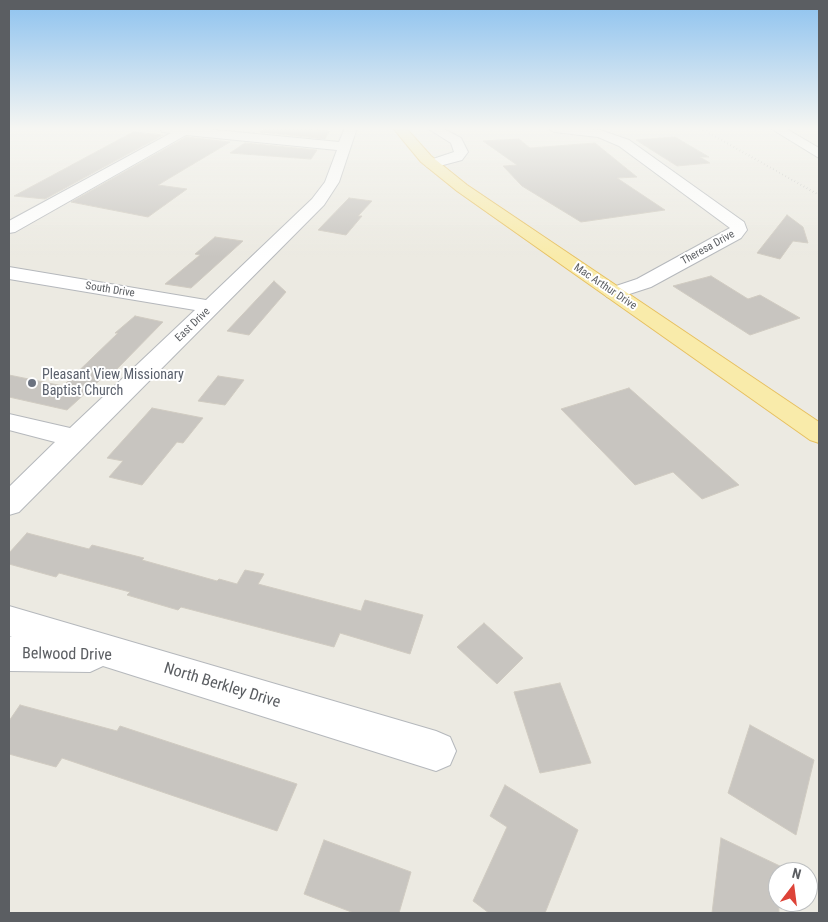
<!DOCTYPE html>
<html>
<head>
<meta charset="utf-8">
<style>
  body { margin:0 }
  #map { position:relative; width:828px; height:922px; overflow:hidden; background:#eceae2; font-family:"Roboto Condensed",sans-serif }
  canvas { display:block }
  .frame { position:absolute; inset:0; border:10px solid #5b5e62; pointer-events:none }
  .north { position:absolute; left:768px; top:862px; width:50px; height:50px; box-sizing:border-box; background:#fff; border:1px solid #bdbfc0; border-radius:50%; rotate:15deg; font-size:14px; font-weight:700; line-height:20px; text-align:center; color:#5b5e62 }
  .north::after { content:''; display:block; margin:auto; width:18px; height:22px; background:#dd4338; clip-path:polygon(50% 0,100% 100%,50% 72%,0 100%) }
</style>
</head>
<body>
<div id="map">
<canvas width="828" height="922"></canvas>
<div class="frame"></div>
<div class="north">N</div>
</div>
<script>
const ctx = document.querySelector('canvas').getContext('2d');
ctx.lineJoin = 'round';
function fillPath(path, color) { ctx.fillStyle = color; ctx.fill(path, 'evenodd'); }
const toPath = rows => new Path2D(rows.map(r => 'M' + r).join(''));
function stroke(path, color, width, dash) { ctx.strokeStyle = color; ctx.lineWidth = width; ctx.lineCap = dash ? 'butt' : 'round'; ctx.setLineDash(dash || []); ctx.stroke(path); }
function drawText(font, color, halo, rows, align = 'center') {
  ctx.font = font + ' "Roboto Condensed",sans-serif'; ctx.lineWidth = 4; ctx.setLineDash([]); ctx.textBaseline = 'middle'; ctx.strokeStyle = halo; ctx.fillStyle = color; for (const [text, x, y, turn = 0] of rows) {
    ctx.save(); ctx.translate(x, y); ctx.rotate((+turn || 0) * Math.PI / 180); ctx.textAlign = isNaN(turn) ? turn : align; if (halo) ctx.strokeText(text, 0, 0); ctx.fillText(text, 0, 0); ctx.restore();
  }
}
const building = toPath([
  [266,128,287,128,329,131,325,139,260,132,266,128],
  [133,132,163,135,45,199,14,196,133,132],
  [186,137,230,142,158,185,187,189,148,217,71,202,186,137],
  [675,137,709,157,700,157,710,163,677,166,636,140,675,137],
  [519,139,530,148,595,143,637,177,617,178,665,210,581,222,522,186,503,166,517,165,483,141,519,139],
  [245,143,317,150,311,159,230,153,245,143],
  [349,198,372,201,358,216,362,216,346,235,318,230,349,198],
  [787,215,803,227,808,243,793,241,780,259,757,253,787,215],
  [215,237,243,241,191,288,165,284,200,255,195,254,215,237],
  [711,276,748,299,760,295,800,318,750,335,673,286,711,276],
  [274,281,286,292,249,335,227,331,274,281],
  [135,316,163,322,116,370,112,369,67,410,9,397,9,375,63,386,118,333,115,333,135,316],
  [218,376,244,380,225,405,198,401,218,376],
  [629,388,739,485,702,499,673,472,635,485,561,409,629,388],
  [152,408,203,418,183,443,177,442,142,485,109,477,123,461,107,458,152,408],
  [27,533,89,549,92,545,144,558,142,560,217,581,219,579,237,584,245,570,264,574,258,584,361,611,365,600,423,615,410,654,340,633,334,647,181,607,178,610,127,595,130,592,59,573,56,577,9,564,9,553,27,533],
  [484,623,523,658,497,684,457,647,484,623],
  [560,683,591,763,540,773,514,692,560,683],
  [20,705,117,731,120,726,297,784,277,831,62,758,56,767,9,754,9,721,20,705],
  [750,725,814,760,796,835,728,793,750,725],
  [505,785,578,830,545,913,489,913,473,901,507,827,490,816,505,785],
  [721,838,782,867,782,872,778,872,779,913,712,913,721,838],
  [324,840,411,872,399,913,354,913,304,894,324,840]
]);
const minor = toPath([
  [160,128,195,128,339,142,345,128,357,128,339,182,324,205,19,512,9,515,9,487,55,442,9,430,9,414,70,428,195,310,9,279,9,267,206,300,312,199,325,182,337,150,186,135,15,232,9,233,9,221,171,133,162,132,160,128],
  [427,128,442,128,461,138,468,152,462,160,432,168,427,167,425,164,427,161,454,152,451,143,427,128],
  [548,128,600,130,629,140,744,222,747,230,741,238,651,287,614,299,607,297,604,293,607,289,637,279,730,228,619,146,598,137,554,132,548,128],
  [770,128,785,128,819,148,819,158,770,128],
  [9,606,436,731,450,737,456,751,450,765,436,771,103,666,90,672,9,671,9,637,12,637,9,636,9,606]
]);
const major = toPath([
  [393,128,406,128,431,156,467,185,819,422,819,443,810,440,457,191,421,162,393,128]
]);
const rail = toPath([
  [700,128,819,195]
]);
const markers = [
  [32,383,5,"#6b7280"]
];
const farStreetnames = [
  ["Theresa Drive",708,248,-29],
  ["Mac Arthur Drive",605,287,34],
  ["South Drive",110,290,9],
  ["East Drive",193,325,-44]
];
const worshipNames = [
  ["Pleasant View Missionary",42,375],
  ["Baptist Church",42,391]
];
const nearStreetnames = [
  ["Belwood Drive",67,655,1],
  ["North Berkley Drive",222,686,17]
];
fillPath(building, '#c8c5c0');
stroke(building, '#d0cbc1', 1);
stroke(minor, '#b5b8bc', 2);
stroke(major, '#e7c060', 2);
fillPath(minor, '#fff');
fillPath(major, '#f9ebaa');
stroke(rail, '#b1b2b2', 2, [0.5, 3]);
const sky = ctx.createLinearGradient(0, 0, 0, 257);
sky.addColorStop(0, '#8dc2ef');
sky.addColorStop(0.5, '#f6f6f2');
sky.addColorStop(1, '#f6f6f200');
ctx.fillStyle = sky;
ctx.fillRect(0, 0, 828, 257);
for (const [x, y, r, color] of markers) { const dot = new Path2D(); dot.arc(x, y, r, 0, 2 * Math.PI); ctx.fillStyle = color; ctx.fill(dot); stroke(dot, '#fff', 2); }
drawText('11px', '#5b5e62', '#fff', farStreetnames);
drawText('14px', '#5b616d', '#fff', worshipNames, 'left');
drawText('16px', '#5b5e62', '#fff', nearStreetnames);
</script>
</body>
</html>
